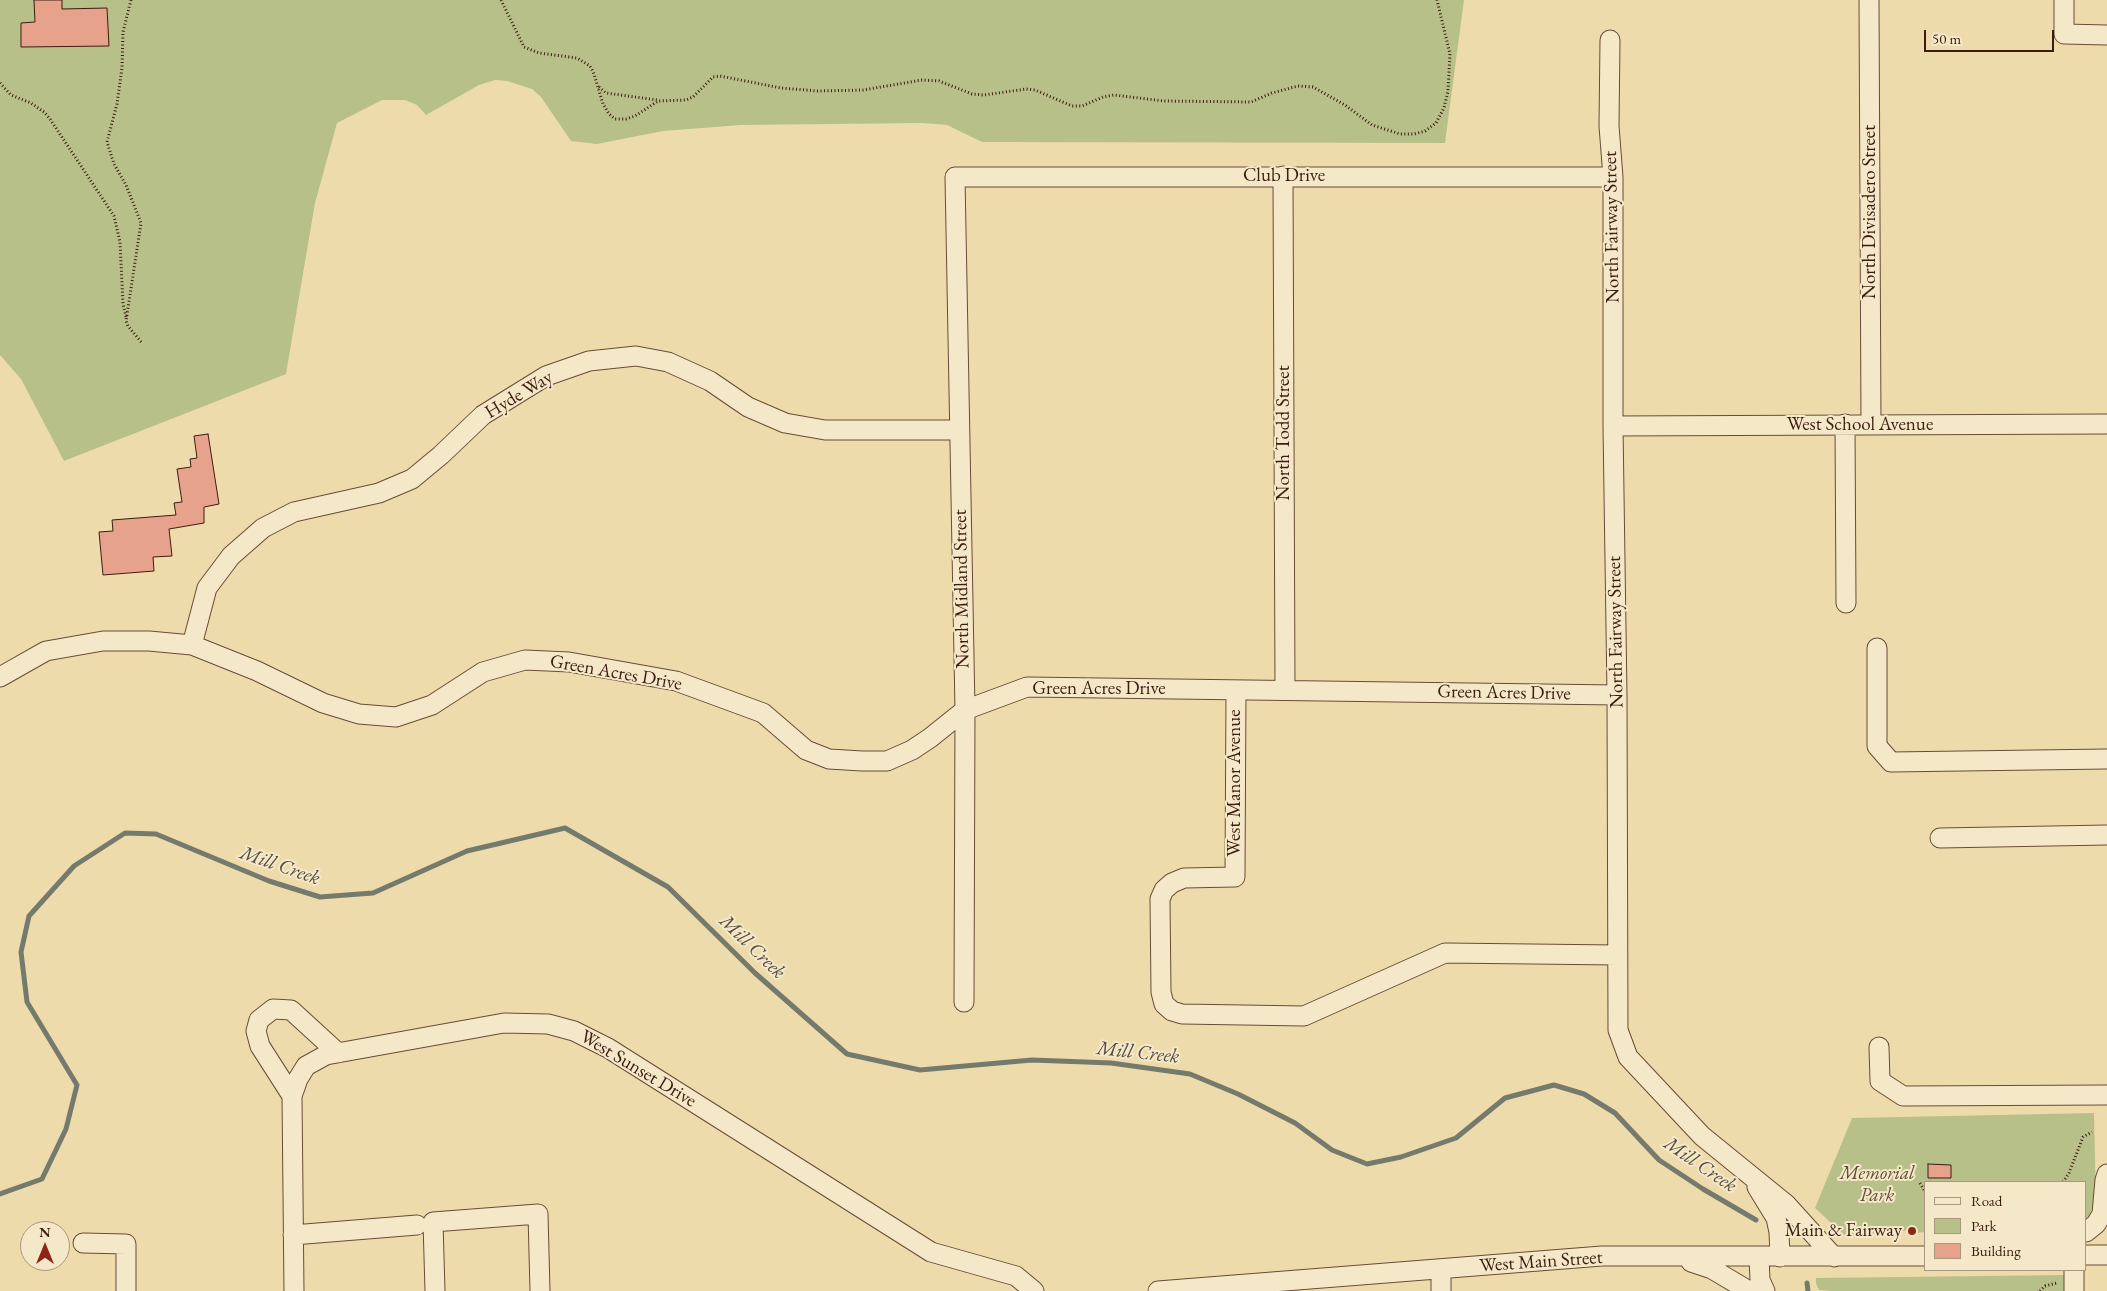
<!DOCTYPE html>
<html>
<head>
<meta charset="utf-8">
<style>
  body { margin:0 }
  #map { position:relative; width:2107px; height:1291px; overflow:hidden; background:#eedbac; font-family:"EB Garamond",serif }
  canvas { display:block }
  .legend { position:absolute; left:1924px; top:1181px; width:162px; height:90px; box-sizing:border-box; background:#f4e8c9; border:1px solid #aa967f; margin:0; padding:6px 9px; list-style:none; font-size:15px; color:#3c1c10 }
  .legend li { display:flex; align-items:center; gap:10px; height:25px }
  .legend b { width:25px; border:1px solid #aa967f }
  .north { position:absolute; left:20px; top:1221px; width:50px; height:50px; box-sizing:border-box; background:#f4e8c9; border:1px solid #aa967f; border-radius:50%; rotate:0deg; font-size:14px; font-weight:700; line-height:20px; text-align:center; color:#3c1c10 }
  .north::after { content:''; display:block; margin:auto; width:18px; height:22px; background:#8f2418; clip-path:polygon(50% 0,100% 100%,50% 72%,0 100%) }
  .scale { position:absolute; left:1924px; top:30px; width:130px; height:22px; box-sizing:border-box; border:2px solid #3c1c10; border-top:0; padding-left:6px; font-size:15px; line-height:18px; white-space:nowrap; color:#3c1c10; -webkit-text-stroke:4px #f4e8c9; paint-order:stroke }
</style>
</head>
<body>
<div id="map">
<canvas width="2107" height="1291"></canvas>
<ul class="legend">
<li><b style="height:6px;background:#f4e8c9"></b>Road</li>
<li><b style="height:14px;background:#b8c08a"></b>Park</li>
<li><b style="height:14px;background:#e7a28c"></b>Building</li>
</ul>
<div class="north">N</div>
<div class="scale">50 m</div>
</div>
<script>
const ctx = document.querySelector('canvas').getContext('2d');
ctx.lineJoin = 'round';
function fillPath(path, color) { ctx.fillStyle = color; ctx.fill(path, 'evenodd'); }
const toPath = rows => new Path2D(rows.map(r => 'M' + r).join(''));
function stroke(path, color, width, dash) { ctx.strokeStyle = color; ctx.lineWidth = width; ctx.lineCap = dash ? 'butt' : 'round'; ctx.setLineDash(dash || []); ctx.stroke(path); }
function drawText(font, color, halo, rows, align = 'center') {
  ctx.font = font + ' "EB Garamond",serif'; ctx.lineWidth = 4; ctx.setLineDash([]); ctx.textBaseline = 'middle'; ctx.strokeStyle = halo; ctx.fillStyle = color; for (const [text, x, y, turn = 0] of rows) {
    ctx.save(); ctx.translate(x, y); ctx.rotate((+turn || 0) * Math.PI / 180); ctx.textAlign = isNaN(turn) ? turn : align; if (halo) ctx.strokeText(text, 0, 0); ctx.fillText(text, 0, 0); ctx.restore();
  }
}
const green = toPath([
  [0,0,1464,0,1445,143,982,142,947,125,922,123,741,125,663,131,597,144,571,141,541,97,532,89,507,81,495,80,479,85,426,115,417,105,405,100,382,100,337,123,315,203,286,374,64,461,21,379,0,355],
  [2094,1113,2096,1200,2089,1216,2086,1218,2086,1182,1926,1182,1926,1232,1914,1233,1913,1230,1845,1236,1815,1208,1852,1118],
  [2065,1275,2069,1291,1832,1291,1819,1290,1816,1283,1816,1278]
]);
const stream = toPath([
  [0,1194,42,1179,66,1129,77,1085,27,1002,21,952,29,916,74,866,125,833,156,834,269,881,320,897,373,893,467,851,565,828,668,887,755,973,847,1054,920,1070,1032,1060,1111,1063,1190,1074,1238,1094,1295,1123,1332,1150,1367,1164,1401,1157,1456,1138,1505,1098,1554,1085,1584,1094,1615,1113,1659,1160,1703,1189,1756,1220],
  [1807,1283,1808,1291]
]);
const building = toPath([
  [34,0,62,0,62,9,107,8,109,46,21,47,21,23,35,22,34,0],
  [208,434,219,504,204,507,204,523,169,529,172,556,153,557,154,571,103,575,99,532,113,531,112,520,176,515,174,503,182,502,177,469,191,467,190,459,197,458,194,436,208,434],
  [1928,1164,1951,1165,1951,1178,1928,1178,1928,1164]
]);
const path = toPath([
  [131,0,123,32,122,68,117,104,107,142,114,164,126,185,141,223,126,321,128,326,142,343],
  [501,0,524,47,539,53,577,58,590,66,594,74,603,104,609,114,615,119,626,119,635,116,658,101,686,100,693,97,713,77,720,76,781,88,818,91,863,90,922,80,939,81,972,94,984,95,1026,89,1035,90,1072,106,1082,106,1103,97,1114,95,1164,101,1251,102,1272,93,1298,86,1313,87,1345,105,1372,125,1400,134,1414,134,1425,131,1436,123,1444,108,1448,91,1450,54,1437,0],
  [0,83,11,95,31,103,44,112,50,119,114,216,120,242,123,304,126,317],
  [599,87,606,93,657,100],
  [2063,1182,2069,1173,2083,1137,2092,1132],
  [1920,1183,1926,1193],
  [2040,1291,2045,1286,2057,1283]
]);
const minor = toPath([
  [1869,0,1871,424],
  [2064,0,2064,34,2107,35],
  [1610,40,1609,126,1613,177,1613,426,1617,695,1618,1030,1628,1057,1702,1136,1787,1205,1834,1257],
  [1283,176,1285,690],
  [1845,424,1846,603],
  [1613,426,2107,424],
  [192,645,207,588,231,556,263,528,294,512,379,493,412,479,441,455,483,415,546,376,589,361,636,356,668,362,710,381,748,407,785,423,825,430,958,430],
  [1877,648,1877,746,1891,762,2107,759],
  [0,677,46,651,103,641,149,641,192,645,257,671,323,703,359,714,396,717,432,705,483,672,525,660,569,662,676,681,763,713,806,750,829,759,862,761,887,761,912,750,930,738,965,710,1027,687,1617,695],
  [1236,690,1235,877,1184,878,1172,883,1164,890,1160,899,1161,992,1164,1004,1172,1011,1182,1014,1304,1016,1445,953,1617,955],
  [1940,838,2107,835],
  [964,1002,965,710,955,177,1613,177],
  [1879,1047,1880,1081,1903,1096,2107,1095],
  [292,1096,260,1046,256,1031,259,1020,273,1009,291,1010,338,1053],
  [1757,1187,1776,1218,1779,1232,1780,1257],
  [2086,1232,2096,1224,2102,1214,2105,1180,2107,1174],
  [293,1235,417,1225],
  [83,1243,126,1244,126,1291],
  [2086,1255,2107,1255],
  [1759,1257,1760,1280,1765,1291],
  [1691,1262,1712,1269,1749,1291],
  [1441,1269,1441,1291],
  [2074,1270,2074,1291],
  [294,1291,292,1096,298,1079,306,1066,326,1055,504,1023,548,1024,574,1031,608,1048,931,1252,1016,1276,1034,1291],
  [435,1291,433,1222,538,1214,540,1291],
  [1158,1291,1602,1256,1926,1256]
]);
const markers = [
  [1912,1231,5,"#8f2418"]
];
const streetNames = [
  ["Club Drive",1284,176],
  ["North Divisadero Street",1870,212,-90],
  ["North Fairway Street",1612,227,-91],
  ["Hyde Way",519,395,-31],
  ["West School Avenue",1860,425],
  ["North Todd Street",1284,433,-90],
  ["North Midland Street",962,589,-91],
  ["North Fairway Street",1616,632,-91],
  ["Green Acres Drive",616,673,10],
  ["Green Acres Drive",1099,689],
  ["Green Acres Drive",1504,693,1],
  ["West Manor Avenue",1235,783,-90],
  ["West Sunset Drive",638,1069,31],
  ["West Main Street",1541,1262,-4]
];
const parkNames = [
  ["Memorial",1877,1174],
  ["Park",1877,1196]
];
const poiNames = [
  ["Main & Fairway",1902,1231]
];
const waterNames = [
  ["Mill Creek",280,866,19],
  ["Mill Creek",752,947,44],
  ["Mill Creek",1138,1053,6],
  ["Mill Creek",1700,1165,34]
];
fillPath(green, '#b8c08a');
stroke(stream, '#747b6d', 5);
fillPath(building, '#e7a28c');
stroke(building, '#3c1c10', 1);
stroke(minor, '#684c37', 21);
stroke(path, '#3c1c10', 3, [1, 2.5]);
stroke(minor, '#f4e8c9', 19);
for (const [x, y, r, color] of markers) { const dot = new Path2D(); dot.arc(x, y, r, 0, 2 * Math.PI); ctx.fillStyle = color; ctx.fill(dot); stroke(dot, '#f4e8c9', 2); }
drawText('19px', '#3c1c10', '#f4e8c9', streetNames);
drawText('italic 19px', '#614d35', '#f4e8c9', parkNames);
drawText('19px', '#3c1c10', '#f4e8c9', poiNames, 'right');
drawText('italic 20px', '#584c3e', '#f4e8c9', waterNames);
</script>
</body>
</html>
